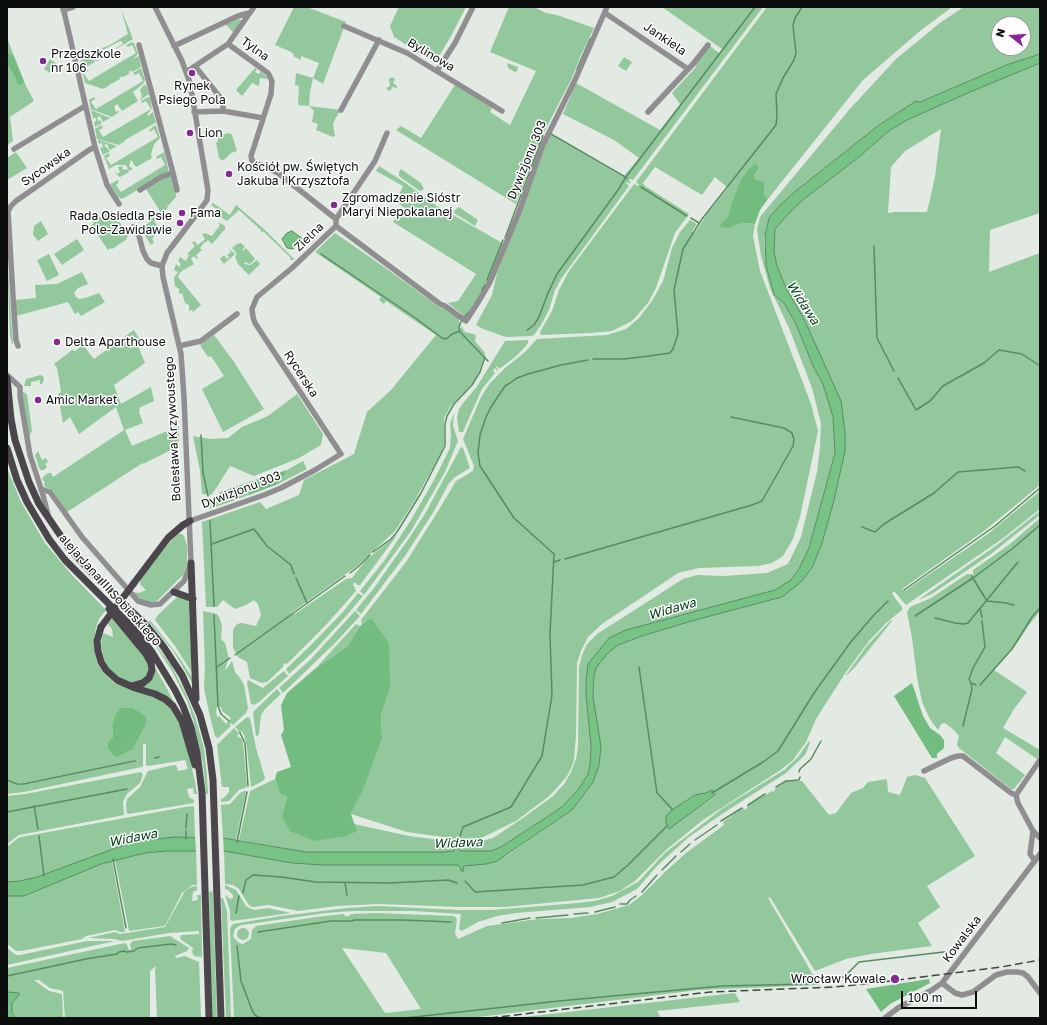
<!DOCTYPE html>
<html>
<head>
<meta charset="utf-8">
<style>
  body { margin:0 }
  #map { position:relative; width:1047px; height:1025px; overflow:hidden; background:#e2eae3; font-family:"Golos Text",sans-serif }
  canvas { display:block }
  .frame { position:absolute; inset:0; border:8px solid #0b0e0c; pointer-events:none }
  .north { position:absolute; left:991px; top:16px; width:40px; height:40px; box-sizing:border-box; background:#fff; border:1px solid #9d9f9e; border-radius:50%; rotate:287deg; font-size:11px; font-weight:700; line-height:16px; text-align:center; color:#0b0e0c }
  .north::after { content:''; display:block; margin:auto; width:14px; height:18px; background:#862994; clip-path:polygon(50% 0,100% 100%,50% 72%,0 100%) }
  .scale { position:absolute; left:901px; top:991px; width:76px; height:18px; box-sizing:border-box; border:2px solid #0b0e0c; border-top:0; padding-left:5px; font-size:12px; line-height:14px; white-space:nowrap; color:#0b0e0c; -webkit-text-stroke:3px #fff; paint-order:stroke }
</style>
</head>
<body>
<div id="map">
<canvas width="1047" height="1025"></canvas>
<div class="frame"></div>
<div class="north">N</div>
<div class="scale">100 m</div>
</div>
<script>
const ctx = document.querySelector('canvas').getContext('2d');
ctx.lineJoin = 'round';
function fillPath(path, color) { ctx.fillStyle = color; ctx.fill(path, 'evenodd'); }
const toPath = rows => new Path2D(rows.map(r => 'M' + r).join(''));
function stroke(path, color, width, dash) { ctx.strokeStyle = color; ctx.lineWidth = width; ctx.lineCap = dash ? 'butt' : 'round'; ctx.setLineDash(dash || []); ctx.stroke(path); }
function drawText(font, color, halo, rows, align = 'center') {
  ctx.font = font + ' "Golos Text",sans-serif'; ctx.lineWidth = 3; ctx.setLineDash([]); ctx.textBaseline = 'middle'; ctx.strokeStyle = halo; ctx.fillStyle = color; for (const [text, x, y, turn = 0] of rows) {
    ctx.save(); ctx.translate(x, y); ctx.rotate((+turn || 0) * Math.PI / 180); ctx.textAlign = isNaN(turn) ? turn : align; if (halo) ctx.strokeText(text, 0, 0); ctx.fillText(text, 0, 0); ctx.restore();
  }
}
const green = toPath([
  [294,7,307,7,346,22,323,84,313,78,310,92,309,106,341,110,335,119,333,124,335,136,333,137,316,130,318,124,312,122,314,111,309,106,298,105,299,86,295,85,296,73,313,78,319,63,301,56,301,60,293,56,294,54,289,51,275,45],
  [399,7,466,7,451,36,435,63,394,37,390,26],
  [509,7,534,7,546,13,557,15,594,28,581,55,572,78,545,130,516,204,396,130,401,126,421,138,455,85,492,108,490,112,510,125,536,71,490,52],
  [662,7,763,7,633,180,630,179,629,181,631,182,630,184,627,182,626,183,629,186,561,279,555,290,549,310,541,325,534,335,531,336,506,337,483,329,476,325,492,295,497,273,543,150,551,135,623,177,639,158,614,140,563,114,576,83,660,130,680,104,672,93,696,67,695,65,710,46,719,53,722,49],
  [767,7,952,7,920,31,863,80,768,199,764,195,754,175,759,168,758,164,748,169,740,181,730,207,728,216,722,222,729,228,739,224,748,223,755,224,753,236,760,271,811,404,818,431,800,517,793,539,783,556,772,563,758,566,699,568,678,573,602,624,588,637,581,651,577,663,576,735,574,760,572,766,567,776,555,790,548,797,516,821,475,841,464,840,407,832,351,814,364,788,382,739,381,715,390,689,371,618,362,625,361,620,406,562,440,508,456,481,473,471,474,466,463,439,481,397,490,383,505,368,525,352,537,339,607,335,626,329,639,318,652,301,663,281,672,248,680,232,690,220,697,224,692,231,695,233,707,214,728,188,715,177,702,195,655,167,643,183,645,186,689,214,675,233,656,288,648,303,632,321,612,331,590,333,541,335,540,332,552,311,559,290,569,271,634,184,638,186,639,185,636,182],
  [964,7,1040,7,1040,54,1009,64,919,102,916,101,879,125,792,194,780,205,769,219,767,224,764,239,766,265,774,295,784,303,796,324,814,368,823,384,833,417,834,433,835,453,809,548,799,569,791,580,775,590,626,630,609,638,592,659,586,681,587,709,591,746,590,765,588,774,578,790,562,807,501,847,491,851,473,852,460,851,455,844,454,851,443,852,306,852,239,840,250,791,275,779,280,794,287,797,282,816,356,831,354,824,409,836,471,844,493,838,523,818,553,796,565,783,571,772,576,759,578,747,579,667,582,655,587,644,597,634,683,579,697,575,723,576,767,573,788,564,801,537,817,472,820,448,821,423,812,388,789,328,770,288,761,256,757,229,760,217,849,110,896,59,941,22],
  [999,24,1023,24,1023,48,999,48],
  [121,9,133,39,116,49,116,48,123,44,122,42,120,41,103,50,102,48,108,46,128,34],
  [239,19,242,21,234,33,226,25,227,24],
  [7,38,26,86,34,101,10,117,13,141,7,145],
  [132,42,134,43,138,54,133,59,139,56,141,67,132,72,131,70,129,72,129,74,123,77,122,76,120,78,120,79,111,84,110,83,110,85,103,89,85,83,82,71,87,69,88,71,84,74,89,81,136,53,132,45,128,47,126,45],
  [97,49,99,53,96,55,97,57,101,56,102,58,97,61,79,55],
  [80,56,95,61,95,62,82,69],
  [624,57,632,62,626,71,618,66],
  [50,59,57,64,50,73,44,69],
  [507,63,518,67,517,71,515,72,508,68],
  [1040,63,1040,213,990,230,989,272,1040,253,1040,485,984,531,902,589,905,591,969,547,989,533,1040,491,1040,509,1002,539,906,605,894,591,892,594,902,607,902,610,887,622,869,641,846,672,816,719,806,742,793,760,782,769,703,820,666,850,635,881,620,891,599,898,504,907,460,907,379,904,337,906,298,911,269,905,252,907,248,904,239,889,233,885,225,884,224,851,292,863,323,865,458,865,460,867,461,871,464,866,506,856,572,810,593,782,599,765,601,747,593,697,594,675,596,668,607,654,618,645,642,636,695,620,776,599,801,582,813,566,822,543,845,451,819,355,804,319,787,290,777,266,774,252,775,229,790,212,804,199,859,157,890,130,909,119,970,92],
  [941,129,935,177,927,212,895,212,888,213,891,167,905,151],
  [712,790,715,796,668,829,666,816,672,810,695,795,706,793],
  [141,68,145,80,143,84,133,92,138,101,122,111,117,104,114,107,116,112,119,111,119,112,112,117,93,110,91,110,89,100,94,97,95,99,91,102,96,109,143,81,139,73,135,75,133,73],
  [255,68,257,69,255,72,258,74,260,73,260,71,266,76,268,79,260,78,259,86,252,83,242,96,236,90],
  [392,77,395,79,393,83,397,86,397,88,392,87,391,90,389,91,386,88,390,86,389,79],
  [144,85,146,85,149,94,140,100,140,99,142,97,140,89],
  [148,97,150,98,152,108,147,115,148,116,153,112,156,122,155,123,125,140,125,141,119,145,97,139,95,129,101,125,103,128,99,130,103,137,151,109,146,101,142,103,141,101],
  [91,111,93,111,110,118,103,122,100,116,97,118,98,121,100,120,102,123,95,127,94,122,96,121,96,118,93,118],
  [155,125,157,128,160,138,155,143,153,147,151,155,152,158,136,167,131,160,129,166,133,169,129,171,126,165,116,165,109,169,104,156,109,153,110,156,106,158,111,165,158,137,154,129,150,132,149,130],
  [229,133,232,135,237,151,231,153,224,160,221,160,219,158,216,143,218,141,218,139,215,137],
  [98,140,99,140,117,146,110,150,107,144,104,145,110,151,103,155,100,148,103,147,102,143,99,144],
  [16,152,27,168,7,180,7,158],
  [164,152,169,172,153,181,151,179,150,181,151,182,122,199,118,197,110,184,118,180,119,182,116,185,121,192,165,165,161,157,157,159,156,157],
  [124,166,122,167,123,170,127,169,129,172,120,177,116,174,114,170,117,174,120,172,118,167],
  [379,166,407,184,432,203,504,244,485,289,467,315,463,315,448,303,458,301,476,274,393,222,398,215,403,218,408,210,396,202,403,186,376,171],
  [401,169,421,183,424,189,420,191,417,189,399,176,399,172],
  [168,175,172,177,176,194,176,197,167,207,168,208,159,216,157,213,160,211,146,189],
  [213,203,230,215,236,205,265,230,294,259,293,260,290,260,291,258,263,231,261,233,261,230,239,210,227,221,219,216,221,212,211,205],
  [459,207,478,220,475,226,454,213,455,210],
  [108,211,109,213,112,211,129,236,126,238,127,239,112,249,111,248,108,250,91,225,94,223,93,222],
  [155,215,157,218,154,221,162,232,155,235,152,239,154,242,151,245,142,231,139,231,137,227,138,226,140,229,151,221,150,218],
  [41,221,48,234,38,241,33,235,34,226],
  [218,222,225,226,225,229,212,244,208,240,205,243,203,241,205,239,202,234,205,233,212,236,220,225],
  [335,233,387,269,439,307,448,310,459,319,459,329,462,327,465,332,476,335,475,341,485,353,484,358,479,372,472,384,450,407,444,418,444,445,439,457,415,500,395,531,357,566,291,613,295,614,346,579,352,578,367,559,398,534,360,585,357,585,355,582,353,584,356,591,325,626,287,664,284,663,283,667,267,682,262,683,250,678,247,662,238,657,233,648,233,630,237,624,242,623,256,626,261,615,258,604,254,600,246,605,235,609,223,600,217,607,206,607,202,522,260,502,266,509,299,495,304,480,354,454,367,412,391,390,436,335,386,301,384,304,379,300,381,297,315,252],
  [77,239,84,250,62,265,54,254],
  [194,241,198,245,203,241,204,243,200,248,202,250,196,255,198,258,197,259,194,256,191,259,194,264,184,270,180,268,180,263,178,261,180,257,186,261,189,255,187,254,195,246,192,243],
  [241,243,245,247,242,250,243,251,246,248,255,259,250,264,245,262,244,264,250,265,257,260,260,264,249,275,238,264,235,256,237,254,232,248,237,244],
  [228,248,235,254,224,264,220,259,224,255,227,259,229,257,227,255,231,252],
  [49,254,59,275,47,281,37,260],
  [7,257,13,344,12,344,10,335],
  [176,264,183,270,179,274,178,277,201,305,193,312,192,310,189,311,189,305,185,303,182,293,179,294,179,289,175,286,174,278,178,272,174,270],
  [82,272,88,284,78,288,74,293,76,297,79,299,85,298,99,293,105,302,81,316,78,312,75,314,68,302,16,316,15,300,36,298,35,285,57,284],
  [134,330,142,343,138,346,145,363,114,385,121,404,151,387,154,401,139,408,140,410,139,412,143,423,125,430,132,446,179,426,179,446,145,463,141,464,67,512,52,490,45,487,44,483,45,482,42,479,43,477,48,473,51,473,53,477,124,430,116,407,79,434,70,417,63,423,58,394,61,392,60,385,57,368,54,364,72,350,75,351,83,345,94,359],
  [214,335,234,362,264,409,223,432,202,389,224,376,211,356,208,357,200,345],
  [528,340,528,343,525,347,514,358,499,369,497,366,496,367,498,370,497,371,495,368,493,370,495,373,482,389,465,427,463,432,459,432,457,418,459,409,464,402,476,388,505,341],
  [40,375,43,376,44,379,42,384,40,384,40,380,31,382,31,386,24,386,26,379],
  [22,392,24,392,27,395,32,430,29,438],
  [297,394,323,434,321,445,299,458,254,476,230,466,217,487,211,495,202,494,200,471,193,436,211,439,228,438,242,427,268,416],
  [454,413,453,425,458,441,445,472,411,531,364,595,360,591,384,561,411,520,434,480,450,448,451,435,450,424],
  [461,447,463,448,470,468,455,477,449,483,434,511,405,556,361,614,356,610,374,588,410,537,426,512],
  [38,451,42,460,46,458,48,462,45,464,47,467,44,470,40,470,35,455],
  [303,461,307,469,278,484,286,473,287,470],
  [7,468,21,502,45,543,71,574,106,610,99,619,96,627,94,641,95,654,97,663,103,672,114,683,162,698,176,713,185,739,195,781,197,794,194,794,193,788,187,789,189,797,194,800,194,803,128,814,127,813,126,805,127,799,140,787,148,771,174,765,176,765,178,771,188,769,185,760,148,766,146,765,146,744,143,744,143,766,142,767,24,792,7,794,7,781,17,784,24,784,135,762,135,761,23,783,16,783,7,779],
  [114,718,146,725,133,749,108,742,113,737,112,725],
  [249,482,249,495,210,509,208,502,214,500,220,492],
  [1040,511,1040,515,991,554,932,594,918,600,997,545],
  [1040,518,1040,611,1029,625,1015,646,994,670,1027,692,1014,709,1003,728,1040,750,1040,754,1037,759,1005,737,996,753,1025,775,1014,789,1011,789,959,748,957,745,959,736,954,730,945,723,941,724,938,730,930,719,922,702,917,677,912,638,907,612,910,607,931,598,967,574,969,574,971,577,973,575,973,570,1010,544],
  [178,534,182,534,184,536,187,546,187,565,183,575,157,601,151,603,140,600,133,592,139,593,146,590,140,584,141,579,168,544],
  [358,593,363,596,346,616,313,652,289,674,286,669,310,646,343,612],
  [178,596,187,599,189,603,192,673,175,646,155,620,157,616],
  [203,611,217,614,219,617,222,625,221,639,225,643,229,659,227,663,225,671,232,661,235,672,240,678,244,685,248,708,246,713,233,725,231,723,230,724,231,726,218,738,215,736,210,717,204,688,205,667],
  [217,706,222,708,222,711,231,718,226,724,219,716,217,717,216,712],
  [355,611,360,616,337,641,283,693,279,688,311,659],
  [113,618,144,656,149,666,148,676,142,681,131,683,124,680,116,676,107,666,104,660,101,644,102,637,103,633,113,637,112,629,108,624],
  [150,620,176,653,192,677,192,683,174,652,149,622],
  [891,620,892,621,856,666,847,675,846,675,866,647],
  [356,624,360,626,348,646,316,668],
  [149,636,171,665,185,692,195,716,204,748,207,776,208,794,206,794,203,764,194,723,188,703,172,671],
  [155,668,164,683,173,701,159,692,142,687],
  [284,671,288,676,259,702,254,705,251,704,247,683,248,680,263,688],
  [277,689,281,694,265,709,261,715,259,734,256,737,253,712],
  [247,717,250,718,256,748,265,778,263,781,251,787,247,748,245,738,242,731,237,736,242,739,243,743,247,787,239,790,229,801,221,802,221,799,224,798,229,792,229,787,222,787,217,745,234,728,238,732,239,731,235,727],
  [809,741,810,743,805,755,786,773,722,814,689,837,657,866,637,889,612,902,590,907,516,913,497,916,478,922,462,931,459,929,461,914,414,911,354,911,326,913,242,925,239,926,235,929,233,936,235,939,239,943,243,944,251,939,252,930,256,926,316,917,344,914,345,916,349,916,351,914,377,913,454,916,457,919,455,934,458,939,487,926,538,919,571,918,597,914,629,905,642,895,665,872,686,853,724,825,723,822,743,808,745,810,747,808,747,806,772,791,773,792,775,790,775,789,787,781,802,781,829,815,836,813,851,793,863,788,868,782,887,779,888,792,900,795,907,777,915,775,925,778,975,856,927,886,940,907,918,923,932,946,871,954,846,959,815,971,770,897,768,898,819,985,698,990,471,1018,234,1018,230,928,233,924,281,916,347,908,378,906,459,910,492,910,578,903,595,901,612,896,638,882,665,853,723,808,784,770,798,757],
  [342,948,386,953,421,1009,385,1013],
  [141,772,143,775,140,783,127,794,123,802,124,815,19,835,7,844,7,796,25,794],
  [244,791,246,791,236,840,223,838,221,805,230,804,240,793],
  [194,806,195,837,175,837,124,845,37,877,20,881,7,882,7,847,17,839,21,837,185,807],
  [196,850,197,885,192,885,182,893,166,924,164,926,129,931,115,860,145,853,167,851],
  [112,861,125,932,120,932,115,930,86,936,82,939,21,951,16,951,7,944,7,896,24,896,101,864],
  [225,885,236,890,246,906,249,908,254,910,268,908,291,913,232,921,230,919,230,911,225,894,230,899,233,898,233,895,228,890,225,889],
  [197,886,197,890,193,892,192,901,198,900,197,895,201,895,202,957,194,956,192,952,193,948,180,939,181,935,199,934,199,931,169,933,122,941,114,939,88,938,115,932,120,934,165,927,185,891,191,887],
  [212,891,213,894,217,1018,212,1018,210,955,209,892],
  [221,898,223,898,227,911,231,1018,226,1018],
  '237 934a6 6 0 1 1 12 0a6 6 0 1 1-12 0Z',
  [170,936,189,948,187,951,175,956,176,958,185,956,199,962,201,1018,157,1018,155,970,156,966,150,971,150,1018,65,1018,63,991,50,988,39,980,34,980,49,991,62,994,63,1018,16,1018,12,1013,12,1003,19,993,7,992,7,968,125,943,127,945,129,950,131,950,130,944,133,941],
  [87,941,115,941,7,965,7,948,16,955,20,955],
  [735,993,740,1002,657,1011,661,1018,515,1018]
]);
const forest = toPath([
  [7,53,13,55,24,82,23,84,20,85,17,83,16,78,7,63],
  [757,163,759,168,754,175,756,180,764,182,764,195,768,199,760,210,755,224,748,223,739,224,729,228,720,227,722,222,728,216,730,207,740,181,748,169],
  [287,470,286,473,278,484,249,495,249,482],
  [371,618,389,643,390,689,381,715,382,739,364,788,351,814,357,831,346,836,315,841,290,831,282,816,287,797,280,794,275,779,277,772,291,767,281,735,284,730,281,705,287,693,316,668,348,646,360,626],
  [912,683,923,716,930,728,940,735,944,740,944,748,937,754,937,758,932,758,894,696],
  [120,708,132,708,139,712,146,717,146,725,133,749,116,757,108,749,108,742,113,737,112,725,114,718],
  [929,979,930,983,890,1004,881,1012,866,989]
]);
const water = toPath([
  [1040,54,1040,63,970,92,909,119,890,130,859,157,804,199,790,212,775,229,774,252,777,266,787,290,804,319,841,401,845,432,845,451,834,500,822,543,813,566,801,582,782,597,695,620,642,636,618,645,607,654,596,668,594,675,593,697,601,747,599,765,593,782,572,810,497,861,486,864,464,866,463,867,464,871,461,871,460,867,458,865,323,865,292,863,224,851,167,851,145,853,101,864,24,896,7,896,7,882,20,881,37,877,124,845,147,840,175,837,223,838,306,852,443,852,454,851,455,844,460,845,459,850,461,851,491,851,501,847,562,807,578,790,588,774,590,765,591,746,586,696,586,681,588,664,609,638,626,630,775,590,791,580,799,569,809,548,835,453,833,417,823,384,814,368,796,324,784,303,774,295,766,265,765,235,769,218,780,205,792,194,879,125,916,101,920,102,1009,64,1040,54],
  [292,231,303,239,293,249,287,248,282,239,287,233,292,231],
  [712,790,715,795,669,829,666,823,666,816,672,810,695,795,706,793,712,790],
  [7,992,19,993,19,995,12,1003,12,1013,16,1018,7,1018,7,992]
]);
const pier = toPath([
  [195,835,223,836,224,853,196,852]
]);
const stream = toPath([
  [577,69,590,39],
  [1039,115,1040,116],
  [551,134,627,178],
  [641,187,687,216],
  [691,218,699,223],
  [505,238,543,136],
  [874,246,877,338,894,371],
  [321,254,414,317,442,338,446,339,452,334,460,331],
  [487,280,503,240],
  [482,290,485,285],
  [463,316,464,317,469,312],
  [461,321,459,328,460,332,488,361],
  [527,330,534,325,539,317,548,293,557,274,618,190,626,177,755,7],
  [593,359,624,359,649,356,670,353,673,349,678,334,674,290,683,249,702,219,776,125,777,115,776,94,783,78,794,60,796,53,793,25,795,18,802,7],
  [898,378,916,410,930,401,943,386,984,363,999,350,1022,354,1040,366],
  [201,435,203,473,208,496],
  [210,521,214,606],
  [862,527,875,532,884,524,934,493,958,472,1018,467,1025,471],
  [212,544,254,529,267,546,291,565,294,574],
  [373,552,391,539,397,532,421,493,445,446,445,424,447,416,454,404,472,385,480,372,485,357],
  [565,559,752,505,762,501,793,446,794,439,792,433,784,428,731,417],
  [554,562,560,560],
  [350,573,359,566,370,555],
  [971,575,987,601],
  [296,578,307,603],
  [904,590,995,526,1040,488],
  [987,601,1006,603,1014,605],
  [980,609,982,617],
  [214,615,218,706,221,714,229,721],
  [915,616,973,578,1012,549,1040,525],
  [935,618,955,623,963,624,968,623,1018,562],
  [235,655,345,576],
  [217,667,230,658],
  [639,667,657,793,673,810],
  [976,685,971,683,969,679,973,668,985,647,982,621],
  [980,685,1012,649,1032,617,1040,608],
  [963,726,972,689,971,683],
  [240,733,245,743,248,786],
  [155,758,159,757],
  [799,772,800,769,811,759,821,741],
  [7,780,17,784,23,784,135,761],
  [776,787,786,781,799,780,800,777],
  [712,793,763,762,778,751,814,693,850,643,873,616,888,601],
  [748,805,765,794],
  [34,806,38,829],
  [7,812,127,789],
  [721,821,742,808],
  [186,828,187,814],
  [39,836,44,876],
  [460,836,463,827,511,807,542,756,552,695,550,634,554,554,514,518,480,466,478,453,480,435,486,417,491,407,505,386,510,383,517,378,528,374,561,365,588,360],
  [186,839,186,831],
  [695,840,717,825],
  [237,842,247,792],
  [681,852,690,844],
  [113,859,126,928],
  [662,870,676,856],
  [465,881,475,892,583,885,606,879,614,877,628,865,667,826],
  [345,883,347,895],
  [642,892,657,875],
  [243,893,246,880,253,875,281,877,316,882,390,883,448,880,457,883],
  [620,904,627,904],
  [627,904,630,900,636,896],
  [595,912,615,907],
  [236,913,239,896],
  [574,914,588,913],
  [536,918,568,915],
  [502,923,530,918],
  [258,932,331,921,351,921,355,920,403,920,451,922],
  [237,946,241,981,252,1010,255,1015,260,1018],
  [7,976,86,959,117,954,119,952,124,951,126,952,134,951,138,948,171,944,176,945],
  [405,1018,559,1001,656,992,723,986,807,984,823,980,844,977,859,962,952,951]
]);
const minor = toPath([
  [63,7,95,147,107,185,119,204],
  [63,10,73,7],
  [605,13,688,69],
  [344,26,407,53,502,111],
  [228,44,268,73,272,81,271,94,251,156,252,161,278,173,336,219],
  [139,45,173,173,161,177,140,190],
  [174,46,238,16,249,13],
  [195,66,223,101,223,111],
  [437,71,455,43,473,7],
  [186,72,228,44,254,7],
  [341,110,379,40],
  [194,112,223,111,263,118],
  [648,112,693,64,708,45],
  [14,149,85,106],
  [173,173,177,190],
  [336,226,440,304,445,306,466,321,477,304,490,282,519,212,542,147,575,80,607,7],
  [133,227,139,236,143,251,147,259,151,263,162,266],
  [18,346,16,340,13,296,8,211,11,206,16,201,89,150,95,147],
  [179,346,201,341,237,314],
  [7,375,20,387,20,396,30,455,43,495,48,515],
  [41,489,50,492,82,537,138,601,151,605,160,604,184,581,191,563,184,397,181,354,163,277,162,266,167,253,202,207,207,200,208,190,190,83,182,61,155,7],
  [190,521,264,495,281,488,315,470,341,454,255,323,253,317,252,309,257,297,292,268,336,226,336,219,375,161,387,133],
  [1040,760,1016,795,1018,803,1033,831,1040,838],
  [924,771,951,758,958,756,963,756,1011,793,1016,795],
  [1033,831,1030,854,1035,861],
  [942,983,955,993,962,995,973,992,996,975,1007,972,1017,972,1023,973,1028,977,1040,993],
  [885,1018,898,1008,932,990,942,983,1040,854]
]);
const major = toPath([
  [7,378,11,419,15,440,29,482,39,504,69,548,90,571,146,625,163,646,182,675,200,715,209,748,213,780,221,1018],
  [7,448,17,480,27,502,49,539,65,560,136,631,152,652,175,690,183,706,191,727,197,753,202,792,209,1018],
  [191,563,196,699],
  [134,583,168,538,183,525,190,521],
  [174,592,193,599],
  [109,609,146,654,151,663,152,670,149,678,143,683,132,686],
  [101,627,97,641,98,651,101,662,106,670,117,680,135,688,155,694,165,699,173,706,182,721,195,765]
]);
const rail = toPath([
  [490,1018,710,992,835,987,874,983,1001,967,1040,960]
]);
const majorBridge = toPath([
  [101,627,134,583]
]);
const markers = [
  [43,61,4,"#862994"],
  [192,73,4,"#862994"],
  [190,133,4,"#862994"],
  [229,174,4,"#862994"],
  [334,205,4,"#862994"],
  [182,213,4,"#862994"],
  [180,223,4,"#862994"],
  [57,342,4,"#862994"],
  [38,400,4,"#862994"],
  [895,979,5,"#862994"]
];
const streetNames = [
  ["Jankiela",665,39,34],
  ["Tylna",255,49,36],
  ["Bylinowa",431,55,31],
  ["Dywizjonu 303",527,160,-68],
  ["Sycowska",46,167,-35],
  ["Zielna",309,237,-44],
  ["Rycerska",301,374,57],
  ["Bolesława Krzywoustego",173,429,-93],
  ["Dywizjonu 303",241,490,-21],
  ["aleja Jana III Sobieskiego",110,590,48],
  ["Kowalska",962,939,-53]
];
const poiNames = [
  ["Przedszkole",51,54],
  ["nr 106",51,68],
  ["Rynek",192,86,"center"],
  ["Psiego Pola",192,100,"center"],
  ["Lion",198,133],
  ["Kościół pw. Świętych",237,167],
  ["Jakuba i Krzysztofa",237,181],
  ["Zgromadzenie Sióstr",342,198],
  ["Maryi Niepokalanej",342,212],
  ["Fama",190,213],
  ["Rada Osiedla Psie",172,216,"right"],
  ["Pole-Zawidawie",172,230,"right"],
  ["Delta Aparthouse",65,342],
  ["Amic Market",46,400],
  ["Wrocław Kowale",886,979,"right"]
];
const waterNames = [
  ["Widawa",803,303,57],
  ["Widawa",672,609,-16],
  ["Widawa",133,838,-11],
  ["Widawa",458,843,-2]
];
fillPath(green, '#92c89b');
fillPath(forest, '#71bc7e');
fillPath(water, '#77c285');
stroke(water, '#578c61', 1);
fillPath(pier, '#e2eae3');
stroke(stream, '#578c61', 1.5);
stroke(minor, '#918e91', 5.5);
stroke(major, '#4b464c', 7);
stroke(rail, '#404541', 1.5, [8, 4]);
stroke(majorBridge, '#4b464c', 7);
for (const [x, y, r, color] of markers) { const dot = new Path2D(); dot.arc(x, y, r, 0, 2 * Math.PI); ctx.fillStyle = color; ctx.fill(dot); stroke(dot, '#fff', 1.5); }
drawText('12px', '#0b0e0c', '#fff', streetNames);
drawText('12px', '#0b0e0c', '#fff', poiNames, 'left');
drawText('italic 13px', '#064119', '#fff', waterNames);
</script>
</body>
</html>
